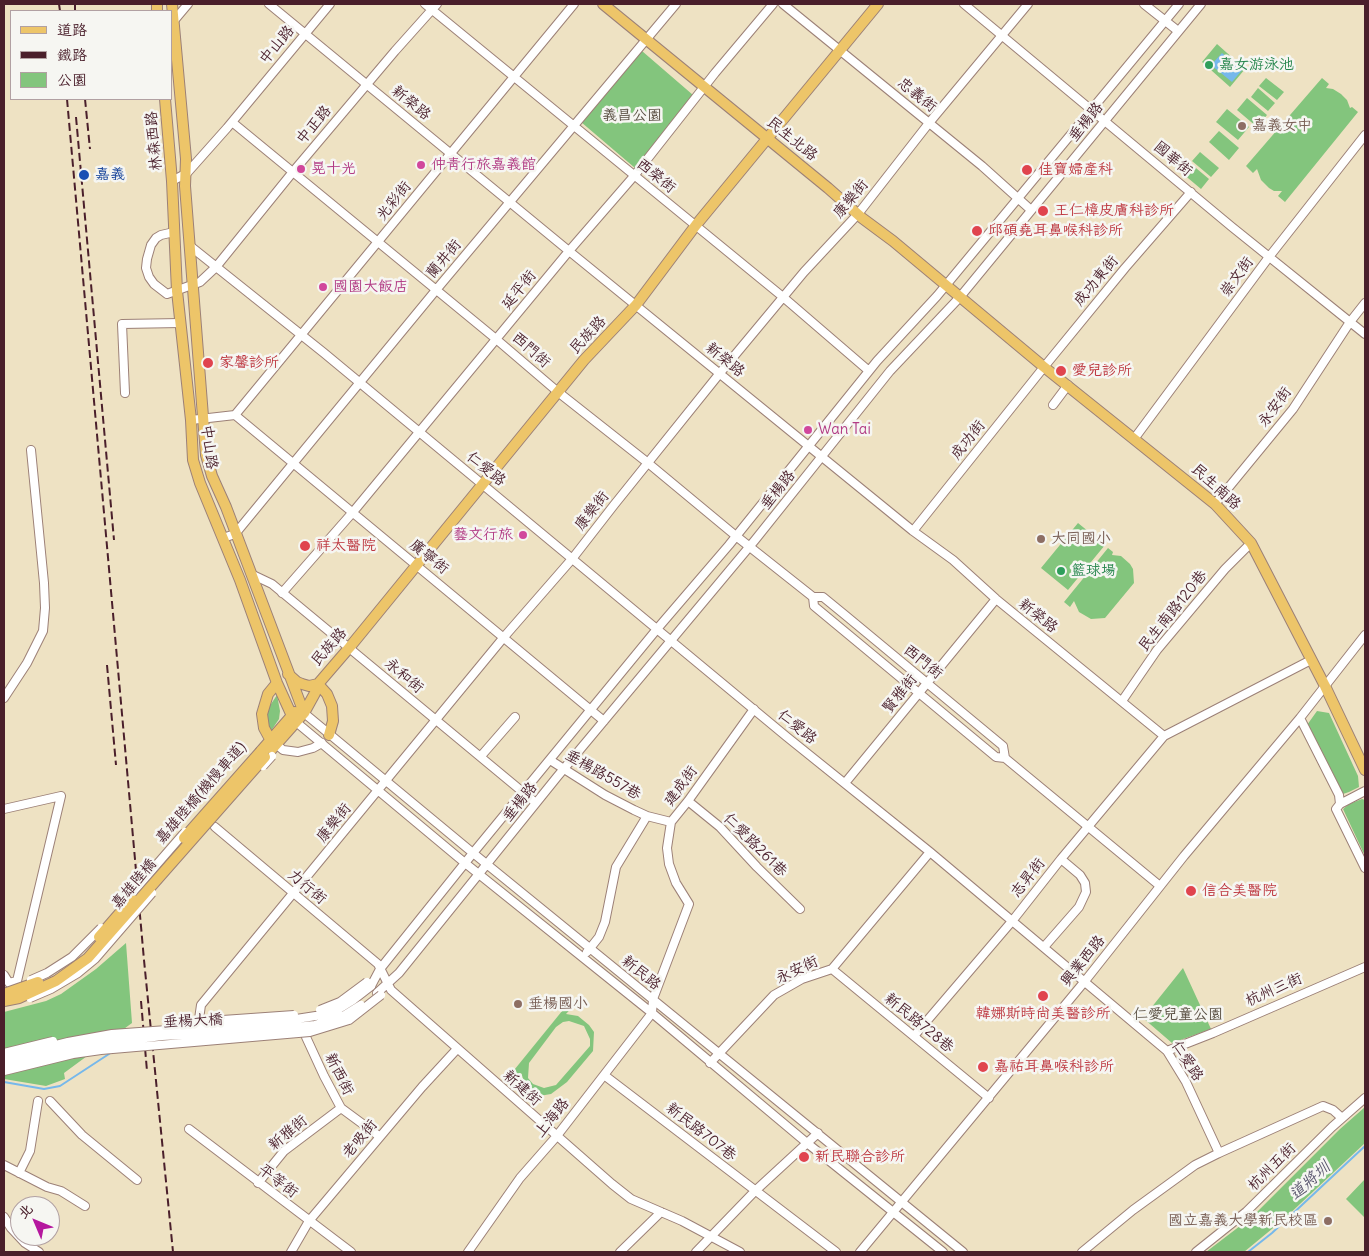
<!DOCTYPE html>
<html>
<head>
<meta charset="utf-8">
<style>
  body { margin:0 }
  #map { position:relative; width:1369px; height:1256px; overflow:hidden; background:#eee2c3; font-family:Delius,"LXGW WenKai TC",sans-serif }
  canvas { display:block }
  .frame { position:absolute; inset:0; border:5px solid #4a1f2b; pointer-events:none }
  .legend { position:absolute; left:10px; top:10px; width:162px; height:90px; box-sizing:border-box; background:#f6f6f2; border:1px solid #b1a0a2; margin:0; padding:6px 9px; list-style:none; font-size:15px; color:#4a1f2b }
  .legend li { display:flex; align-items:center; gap:10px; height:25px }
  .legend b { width:25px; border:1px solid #b1a0a2 }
  .north { position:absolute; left:10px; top:1196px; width:50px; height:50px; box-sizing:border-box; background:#f6f6f2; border:1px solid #b1a0a2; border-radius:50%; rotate:315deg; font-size:14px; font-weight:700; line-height:20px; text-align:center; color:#4a1f2b }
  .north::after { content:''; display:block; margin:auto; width:18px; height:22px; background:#b5179e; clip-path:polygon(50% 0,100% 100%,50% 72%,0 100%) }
</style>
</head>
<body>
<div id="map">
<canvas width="1369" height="1256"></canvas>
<div class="frame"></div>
<ul class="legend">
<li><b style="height:6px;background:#edc569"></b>道路</li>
<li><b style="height:6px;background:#4a1f2b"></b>鐵路</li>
<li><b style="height:14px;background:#83c57d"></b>公園</li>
</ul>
<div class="north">北</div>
</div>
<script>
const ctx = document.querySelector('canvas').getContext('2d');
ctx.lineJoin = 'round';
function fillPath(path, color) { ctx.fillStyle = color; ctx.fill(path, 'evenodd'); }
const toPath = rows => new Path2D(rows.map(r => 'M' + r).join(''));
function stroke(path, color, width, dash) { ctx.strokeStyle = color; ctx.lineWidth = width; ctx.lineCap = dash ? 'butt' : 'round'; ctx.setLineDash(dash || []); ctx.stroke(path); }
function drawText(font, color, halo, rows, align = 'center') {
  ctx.font = font + ' Delius,"LXGW WenKai TC",sans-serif'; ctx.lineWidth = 5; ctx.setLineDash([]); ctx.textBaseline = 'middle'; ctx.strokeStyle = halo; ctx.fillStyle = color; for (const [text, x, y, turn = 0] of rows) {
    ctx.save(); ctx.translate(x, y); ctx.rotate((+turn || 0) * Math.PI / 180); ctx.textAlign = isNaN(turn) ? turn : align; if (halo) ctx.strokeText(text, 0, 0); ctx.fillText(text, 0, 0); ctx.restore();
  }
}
const green = toPath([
  [1217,44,1245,69,1230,87,1202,62],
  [642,51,693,95,635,168,581,122],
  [1266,78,1284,92,1277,100,1259,86],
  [1322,78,1329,84,1326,88,1333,89,1341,94,1347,100,1350,108,1352,107,1358,112,1285,202,1278,196,1282,191,1274,191,1269,188,1261,180,1257,169,1253,173,1246,166],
  [1258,88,1275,103,1268,111,1251,97],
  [1247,98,1267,115,1257,127,1237,110],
  [1227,109,1249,127,1238,140,1216,122],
  [1219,131,1239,148,1229,160,1209,142],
  [1200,152,1219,168,1211,177,1192,161],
  [1190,163,1209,179,1201,189,1182,173],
  [1078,523,1105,545,1068,590,1041,568],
  [1108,548,1113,552,1112,555,1121,556,1130,564,1133,569,1134,583,1105,618,1091,619,1079,612,1074,601,1070,607,1064,602],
  [277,695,280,711,279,719,271,731,266,723,267,710],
  [1317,711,1329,713,1358,776,1359,787,1349,792,1343,794,1307,725],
  [1362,799,1365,800,1365,856,1343,809,1349,804],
  [126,943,132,1023,64,1073,65,1079,46,1086,4,1079,4,1012,46,1001,61,994,96,969],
  [1183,968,1211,1029,1172,1043,1143,1018],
  [571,1000,576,1003,566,1014,578,1016,589,1025,594,1032,593,1051,567,1082,551,1094,539,1096,533,1093,525,1084,521,1073,510,1084,506,1080],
  [569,1021,584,1026,590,1039,590,1046,556,1085,544,1088,533,1084,528,1078,529,1063,556,1027,563,1022],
  [1365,1107,1365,1143,1284,1219,1244,1252,1206,1252,1253,1216,1340,1129],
  [1365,1179,1365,1218,1346,1199]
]);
const water = toPath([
  [1222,53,1242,70,1232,82,1211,65]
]);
const stream = toPath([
  [4,1082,44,1089,60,1086,112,1052],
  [1248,1252,1272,1233,1365,1146]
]);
const minor = toPath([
  [269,4,569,251,913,531,953,560,996,599,1164,736],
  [425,4,783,297,869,371],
  [783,4,982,166,1031,210],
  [964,4,1232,227,1365,334],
  [1144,4,1178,31],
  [172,23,188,4],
  [232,122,496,339,558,392,648,463,736,536,813,597,823,597,845,615,1003,746,1005,758],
  [172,181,187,173,227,128,330,4],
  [174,232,161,235,156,238,151,245,147,259,146,268,149,277,154,284,167,294,200,282,216,267,292,173,395,51,437,4],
  [190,246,324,353,787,737,930,852,1167,1051,1186,1082,1219,1153,1195,1165,1133,1210,1082,1252],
  [125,393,122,324,181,323],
  [1053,405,1068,385],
  [235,415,574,4],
  [235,415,604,721],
  [191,420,235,415],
  [1134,439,1269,257,1365,135],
  [1215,504,1293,409,1350,322,1365,303],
  [913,531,1044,367,1125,268,1191,192],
  [223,538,235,534,436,290,676,4],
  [251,574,272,584,536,803],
  [282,593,353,512,569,251,634,176,715,73,773,4],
  [813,597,814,606,996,757,1005,758,1160,886],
  [4,698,27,663,43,631,45,608,44,583,31,450],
  [1122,701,1157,650,1225,569,1251,543],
  [304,713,473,853,963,1252],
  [293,717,296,722,465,863,652,1013,807,1143,943,1252],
  [1300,718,1339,795,1340,804],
  [275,747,276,744,283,750,298,752,313,748,322,743],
  [481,756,515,717],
  [550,760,605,795,634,810,647,816,671,822],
  [845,783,996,599],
  [688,801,720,827,757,867,800,909],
  [1340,804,1336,809,1365,868],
  [1340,804,1365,791],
  [4,809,61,796,17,981,9,983,4,975],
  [215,827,378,964,391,990,612,1184,631,1199,682,1221,740,1252],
  [1044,947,1079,907,1086,892,1085,883,1080,875,1061,859],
  [587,952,599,937,605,922,616,867,647,816],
  [832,969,989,1098],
  [371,986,380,969,473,853,657,629,729,545,877,361,937,296,1179,4],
  [377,993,399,973,557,777,755,540,890,371,960,297,1201,4],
  [198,1026,201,1005,504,637,572,559,614,505,720,373,804,272,858,214,929,123,1028,4],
  [914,1036,1013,920,1061,859,1164,736,1311,660],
  [306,1037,324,1076,341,1108,379,1136],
  [1167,1051,1213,1033,1365,967],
  [710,1063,774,995,802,979,832,969,930,852],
  [604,1075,836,1252],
  [50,1101,82,1135,137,1180],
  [189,1129,351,1252],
  [1219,1153,1323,1106,1333,1110,1342,1118],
  [4,1165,47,1187,61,1191,85,1206],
  [19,1173,30,1151,38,1101],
  [258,1183,284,1151,341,1108],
  [4,1217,11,1228,25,1243,39,1252],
  [291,1252,309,1221,422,1087,457,1049],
  [468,1252,520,1178,556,1137,652,1013,653,999,689,904,676,883,669,864,667,848,671,822,688,801,754,709],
  [620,1252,661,1212],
  [696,1252,755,1191,818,1133],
  [860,1252,1085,981,1184,856,1300,718,1365,635],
  [1196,1252,1246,1212,1332,1127,1365,1098]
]);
const major = toPath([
  [157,4,157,11],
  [172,4,186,159,185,186,206,455,212,476,226,507,304,713],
  [603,4,828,188,862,218,893,241,1044,367,1215,504,1251,543,1325,686,1365,770],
  [165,99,172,181,177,291,191,420,193,460,200,483,240,580,277,683,292,716],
  [288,674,297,682,302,684,309,686,318,684,315,687],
  [318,684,327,694,332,706,333,721,329,735],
  [270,739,264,728,262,714,268,694,277,683],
  [261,751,295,712],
  [265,757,304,713,315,693,318,684,349,648,584,360,636,305,696,225,878,4]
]);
const rail = toPath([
  [59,4,60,11],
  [75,4,75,11],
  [67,99,144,960,173,1252],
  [85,99,90,149],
  [76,117,114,540],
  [107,665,116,765],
  [141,1001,147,1071]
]);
const minorBridge = toPath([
  [263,766,272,756],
  [125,901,185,832],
  [31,980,47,973,72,957,101,928],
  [30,998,51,989,78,973,95,959,152,893],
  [320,1010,340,1002,367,982],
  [180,1023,294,1015],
  [4,1053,53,1041],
  [4,1058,68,1042,112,1034,277,1022,322,1015,337,1010,353,1000,371,986],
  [4,1065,89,1045,162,1036,257,1031,315,1025,345,1015,361,1005],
  [4,1071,73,1054,101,1050,310,1032,349,1020,381,995]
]);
const majorBridge = toPath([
  [184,838,261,751],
  [99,937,132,899],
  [4,994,38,982],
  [4,1001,19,998,56,981,88,958,265,757]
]);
const markers = [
  [1209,65,5,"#2e9e5b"],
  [1242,126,5,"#8d6e63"],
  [421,165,5,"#d1479c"],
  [301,169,5,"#d1479c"],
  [1027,170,6,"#e0444e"],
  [84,175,6,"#1a4fb4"],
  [1043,211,6,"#e0444e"],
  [977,231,6,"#e0444e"],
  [323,287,5,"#d1479c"],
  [208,363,6,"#e0444e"],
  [1061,371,6,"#e0444e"],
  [808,430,5,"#d1479c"],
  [523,535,5,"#d1479c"],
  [1041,539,5,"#8d6e63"],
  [305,546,6,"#e0444e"],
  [1061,571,5,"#2e9e5b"],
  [1191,891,6,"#e0444e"],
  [1043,996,6,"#e0444e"],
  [518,1004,5,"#8d6e63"],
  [983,1067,6,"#e0444e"],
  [804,1157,6,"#e0444e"],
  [1328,1221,5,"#8d6e63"]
];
const streetNames = [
  ["中山路",277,45,-50],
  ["忠義街",917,95,39],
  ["新榮路",411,103,39],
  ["垂楊路",1086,122,-51],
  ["中正路",314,125,-50],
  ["民生北路",792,139,39],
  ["林森西路",154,141,-95],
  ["國華街",1173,159,40],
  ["西榮街",656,176,39],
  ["康樂街",851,199,-50],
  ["光彩街",394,201,-51],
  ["蘭井街",444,259,-50],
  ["崇文街",1237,277,-54],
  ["成功東街",1096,281,-50],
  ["延平街",519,290,-51],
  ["民族路",588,335,-47],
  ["西門街",531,350,41],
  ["新榮路",725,360,39],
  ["永安街",1275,407,-54],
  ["成功街",968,440,-51],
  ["中山路",209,447,83],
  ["仁愛路",486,469,39],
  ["民生南路",1216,487,42],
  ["垂楊路",778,490,-51],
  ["康樂街",592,511,-52],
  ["廣寧街",429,557,39],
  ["民生南路120巷",1173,611,-51],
  ["新榮路",1038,616,38],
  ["民族路",329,647,-49],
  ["西門街",923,662,39],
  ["永和街",404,676,40],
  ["賢雅街",900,694,-51],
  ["仁愛路",797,727,39],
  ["垂楊路557巷",603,775,30],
  ["建成街",681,786,-54],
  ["嘉雄陸橋(機慢車道)",201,793,-49],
  ["垂楊路",520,802,-51],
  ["康樂街",334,823,-51],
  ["仁愛路261巷",755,845,45],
  ["志昇街",1028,878,-52],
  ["嘉雄陸橋",134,884,-50],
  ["力行街",307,887,40],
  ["興業西路",1083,961,-51],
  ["永安街",797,970,-25],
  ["新民路",641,973,39],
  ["杭州三街",1274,990,-24],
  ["垂楊大橋",193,1021,-3],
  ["新民路728巷",919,1023,39],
  ["仁愛路",1187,1061,57],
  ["新西街",339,1074,63],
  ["新建街",522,1088,41],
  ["上海路",552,1118,-51],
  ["新民路707巷",701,1132,38],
  ["新雅街",288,1133,-40],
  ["老吸街",360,1139,-50],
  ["杭州五街",1272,1167,-45],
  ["平等街",278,1181,37]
];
const leisureNames = [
  ["嘉女游泳池",1219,65],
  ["籃球場",1071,571]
];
const parkNames = [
  ["義昌公園",632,116],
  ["仁愛兒童公園",1178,1015]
];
const educationNames = [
  ["嘉義女中",1252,126],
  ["大同國小",1051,539],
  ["垂楊國小",528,1004],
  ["國立嘉義大學新民校區",1318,1221,"right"]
];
const hotelNames = [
  ["仲青行旅嘉義館",431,165],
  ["晃十光",311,169],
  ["國園大飯店",333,287],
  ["Wan Tai",818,430],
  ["藝文行旅",513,535,"right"]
];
const healthNames = [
  ["佳寶婦產科",1038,170],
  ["王仁樟皮膚科診所",1054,211],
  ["邱碩堯耳鼻喉科診所",988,231],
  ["家馨診所",219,363],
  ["愛兒診所",1072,371],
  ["祥太醫院",316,546],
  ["信合美醫院",1202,891],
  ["韓娜斯時尚美醫診所",1043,1014,"center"],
  ["嘉祐耳鼻喉科診所",994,1067],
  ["新民聯合診所",815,1157]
];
const transitNames = [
  ["嘉義",95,175]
];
const waterNames = [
  ["道將圳",1310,1181,-42]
];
fillPath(green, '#83c57d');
fillPath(water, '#76b8eb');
stroke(stream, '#76b8eb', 2);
stroke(minor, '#9c8077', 10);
stroke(major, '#9c8077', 12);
stroke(minor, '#fff', 8);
stroke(major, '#edc569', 10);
stroke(rail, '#4a1f2b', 2, [8, 4]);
stroke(minorBridge, '#9c8077', 10, []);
stroke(majorBridge, '#9c8077', 12, []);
stroke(minorBridge, '#fff', 8);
stroke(majorBridge, '#edc569', 10);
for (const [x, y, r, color] of markers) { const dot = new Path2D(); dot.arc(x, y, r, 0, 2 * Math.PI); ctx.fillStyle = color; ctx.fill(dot); stroke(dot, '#f6f6f2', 2); }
drawText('15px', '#4a1f2b', '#f6f6f2', streetNames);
drawText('15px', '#27864d', '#f6f6f2', leisureNames, 'left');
drawText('15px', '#5b5144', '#f6f6f2', parkNames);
drawText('15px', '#785e54', '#f6f6f2', educationNames, 'left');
drawText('15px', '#b23c85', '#f6f6f2', hotelNames, 'left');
drawText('15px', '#be3a42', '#f6f6f2', healthNames, 'left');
drawText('15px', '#164399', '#f6f6f2', transitNames, 'left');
drawText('italic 16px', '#59556e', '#f6f6f2', waterNames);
</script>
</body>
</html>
